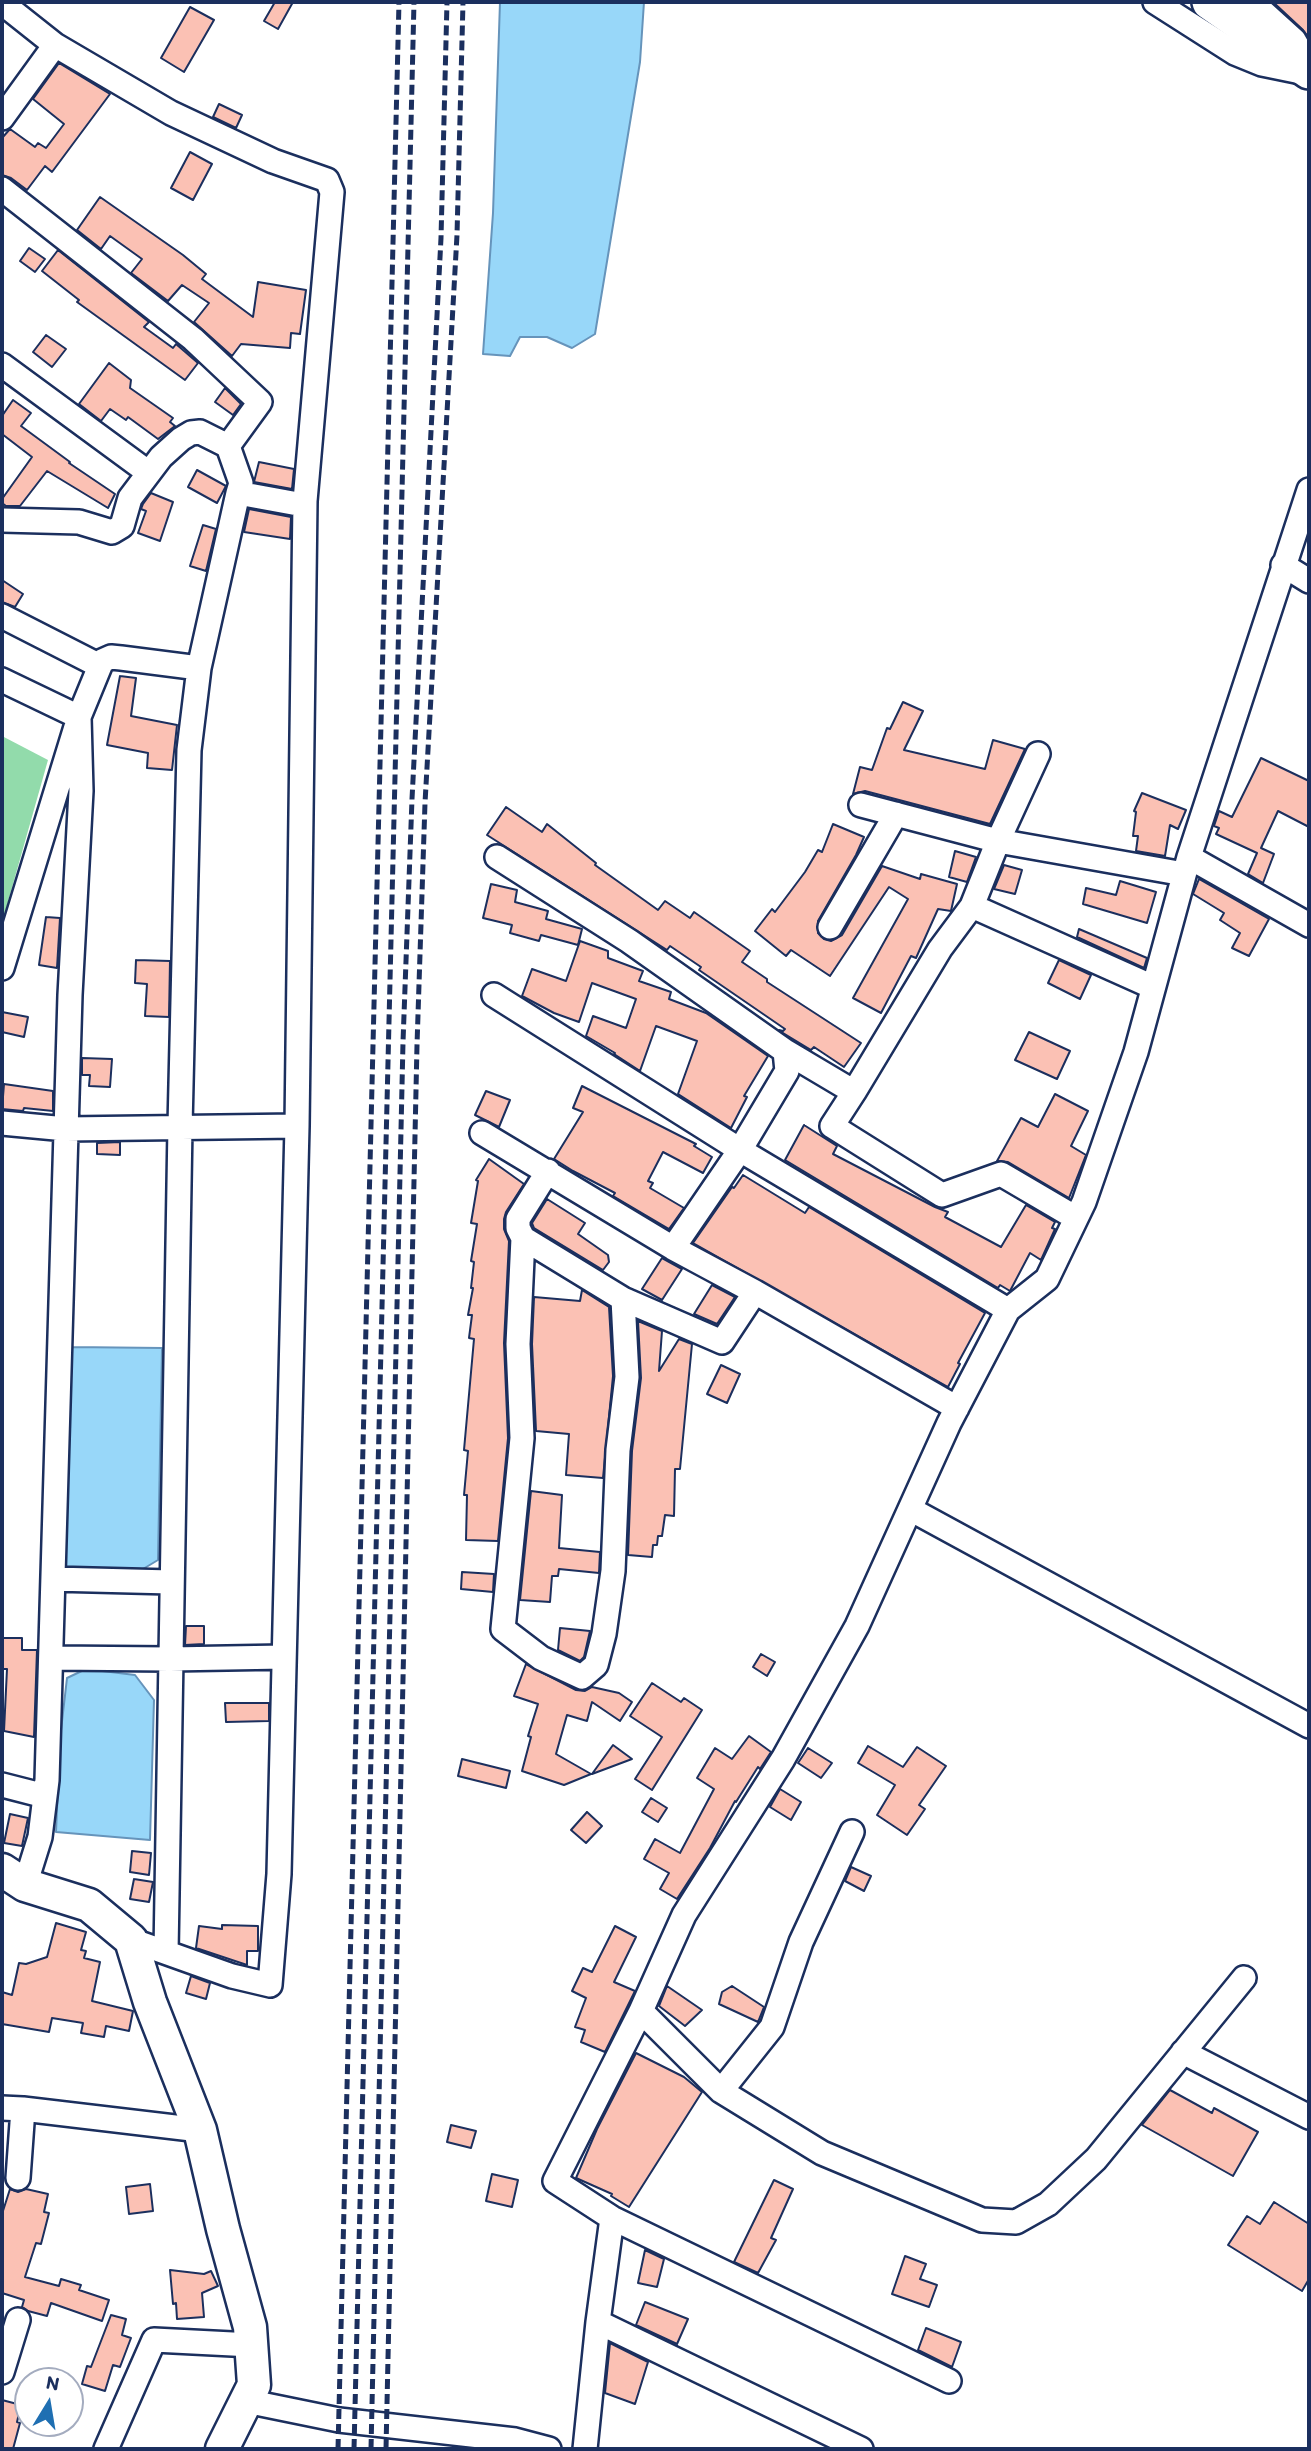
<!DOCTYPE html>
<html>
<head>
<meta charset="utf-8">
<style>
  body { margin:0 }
  #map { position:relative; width:1311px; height:2451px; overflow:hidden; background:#fff; font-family:Itim,sans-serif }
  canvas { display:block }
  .frame { position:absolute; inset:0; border:4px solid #1b2f5e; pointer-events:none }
  .north { position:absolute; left:14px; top:2367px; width:70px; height:70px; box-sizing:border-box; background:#fff; border:2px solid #a4acbf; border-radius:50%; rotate:11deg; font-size:19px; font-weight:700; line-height:28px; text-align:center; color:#1b2f5e }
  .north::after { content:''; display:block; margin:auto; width:24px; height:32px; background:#1f6fb2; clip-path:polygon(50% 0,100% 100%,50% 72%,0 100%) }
</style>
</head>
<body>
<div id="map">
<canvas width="1311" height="2451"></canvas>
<div class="frame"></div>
<div class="north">N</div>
</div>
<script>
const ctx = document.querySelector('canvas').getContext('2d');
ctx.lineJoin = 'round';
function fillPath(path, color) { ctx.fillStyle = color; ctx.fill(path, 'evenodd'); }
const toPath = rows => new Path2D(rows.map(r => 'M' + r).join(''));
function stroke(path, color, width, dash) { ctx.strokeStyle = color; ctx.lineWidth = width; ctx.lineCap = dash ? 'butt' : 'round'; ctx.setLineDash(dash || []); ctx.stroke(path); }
const green = toPath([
  [2,736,48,760,2,923]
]);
const water = toPath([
  [500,2,644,2,640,62,595,334,572,348,547,337,520,337,510,356,483,354,493,213,500,2],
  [71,1347,162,1348,158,1560,138,1572,72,1572,64,1566,71,1347],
  [86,1669,135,1675,154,1700,150,1840,56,1832,60,1739,67,1678,86,1669]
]);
const building = toPath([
  [275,2,293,2,278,29,264,21,275,2],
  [1273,2,1309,2,1309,38,1303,30,1273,2],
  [190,7,214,20,184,72,161,58,190,7],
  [59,63,110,94,52,172,45,166,27,190,11,178,2,175,2,138,10,129,35,147,38,143,46,148,64,124,33,99,59,63],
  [219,104,242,115,236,128,213,117,219,104],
  [190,152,212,164,193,200,171,188,190,152],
  [100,197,183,255,206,274,202,279,253,317,258,282,306,290,300,334,291,333,290,348,241,344,232,356,194,322,209,303,182,285,168,301,131,273,142,259,110,236,101,249,77,230,100,197],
  [29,248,45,259,35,272,20,261,29,248],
  [58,250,149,322,144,327,173,348,176,344,198,363,185,380,77,302,79,300,42,271,58,250],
  [46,335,66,349,52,367,33,352,46,335],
  [109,363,131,380,130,388,173,418,170,422,175,426,158,439,128,417,126,420,110,409,101,421,79,404,109,363],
  [225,388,241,404,233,415,215,402,225,388],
  [13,400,31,413,21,426,70,462,69,463,115,494,108,508,47,471,20,506,6,506,2,503,2,499,32,457,2,434,2,416,13,400],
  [259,462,294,469,292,489,254,482,259,462],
  [197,470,226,486,217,503,188,487,197,470],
  [151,493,173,502,160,541,138,533,146,511,141,509,143,504,151,493],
  [249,509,291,517,290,539,244,532,249,509],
  [203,525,216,529,206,571,190,566,203,525],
  [2,580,23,594,15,607,2,602,2,580],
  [120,676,136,678,131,716,177,725,172,770,147,768,148,753,107,745,120,676],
  [903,702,923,711,904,750,985,769,993,740,1025,749,990,824,865,791,853,794,860,767,872,770,887,728,890,729,903,702],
  [1261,758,1309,781,1309,827,1278,811,1261,848,1274,854,1263,883,1248,874,1257,853,1216,834,1219,828,1214,826,1219,811,1232,817,1261,758],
  [1142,793,1186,810,1178,829,1170,825,1165,856,1136,851,1138,836,1133,836,1136,812,1134,811,1142,793],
  [506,807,542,832,547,824,596,863,595,865,658,910,665,901,690,918,694,912,750,951,742,962,767,979,767,982,861,1043,844,1067,814,1047,811,1050,783,1033,779,1030,783,1031,785,1029,699,970,701,967,670,946,667,950,487,835,506,807],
  [833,824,864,837,856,855,818,921,818,933,824,939,831,941,842,935,882,866,920,879,921,874,957,884,951,911,938,909,916,958,911,956,881,1013,853,998,908,899,889,887,830,976,791,950,786,956,755,931,772,909,775,912,805,872,818,850,822,852,833,824],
  [955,851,976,857,967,882,949,877,955,851],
  [1004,865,1022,870,1015,894,994,889,1004,865],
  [1199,879,1269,919,1249,956,1232,948,1240,933,1220,920,1224,913,1193,894,1199,879],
  [1120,881,1156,892,1147,923,1083,904,1086,888,1116,895,1120,881],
  [491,884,517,890,515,902,548,911,546,919,582,929,578,945,541,935,539,941,510,933,512,925,483,918,491,884],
  [46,917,60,918,57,968,39,965,46,917],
  [1079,929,1147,958,1144,968,1077,937,1079,929],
  [580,941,608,951,608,958,643,971,639,981,671,992,669,999,706,1013,768,1056,744,1096,747,1097,731,1128,678,1094,697,1041,656,1026,640,1071,614,1054,615,1053,586,1036,593,1016,626,1028,636,999,592,983,579,1022,554,1013,522,996,532,969,566,981,580,941],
  [136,960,170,961,169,1017,145,1016,147,984,135,983,136,960],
  [1059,960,1091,975,1080,999,1048,983,1059,960],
  [2,1012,28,1017,24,1037,2,1032,2,1012],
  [1029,1032,1070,1051,1057,1079,1015,1060,1029,1032],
  [82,1058,112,1059,110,1087,89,1086,90,1075,82,1075,82,1058],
  [4,1084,53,1091,53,1111,24,1108,23,1111,2,1109,4,1084],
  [582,1086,696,1144,694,1146,712,1157,703,1173,663,1152,648,1181,653,1183,650,1188,684,1208,669,1229,613,1196,615,1193,573,1171,554,1159,583,1112,573,1108,582,1086],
  [486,1091,510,1100,499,1127,475,1115,486,1091],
  [1055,1094,1088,1111,1071,1146,1086,1155,1069,1198,1008,1162,997,1161,1021,1118,1038,1127,1055,1094],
  [804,1125,837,1146,833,1154,935,1207,948,1212,945,1217,1001,1247,1026,1205,1055,1222,1052,1228,1055,1229,1041,1260,1030,1253,1010,1291,1000,1285,998,1288,785,1160,804,1125],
  [120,1142,120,1155,97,1154,97,1143,120,1142],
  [489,1159,524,1184,506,1212,504,1219,504,1229,509,1241,504,1343,508,1438,498,1541,466,1540,467,1495,464,1495,468,1451,464,1450,474,1339,469,1338,472,1315,468,1315,473,1288,471,1288,474,1262,471,1261,477,1224,471,1223,478,1181,476,1180,489,1159],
  [743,1175,805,1213,809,1207,985,1313,958,1363,960,1364,948,1387,693,1243,732,1187,734,1188,743,1175],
  [547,1199,585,1223,578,1234,608,1255,609,1262,603,1270,534,1228,532,1223,547,1199],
  [662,1258,682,1269,662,1300,642,1289,662,1258],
  [712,1285,735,1297,717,1324,694,1314,712,1285],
  [582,1290,609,1307,613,1376,603,1478,566,1475,569,1434,536,1431,532,1344,534,1297,580,1301,582,1290],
  [638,1321,662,1331,659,1371,679,1339,692,1344,680,1469,675,1469,674,1516,665,1515,662,1536,658,1536,657,1545,653,1545,652,1557,628,1555,632,1451,641,1378,638,1321],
  [721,1365,740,1374,727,1403,707,1394,721,1365],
  [531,1491,562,1495,559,1548,600,1552,599,1573,559,1569,558,1576,552,1576,550,1602,520,1600,531,1491],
  [462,1572,494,1574,493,1592,461,1589,462,1572],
  [186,1626,204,1626,204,1644,185,1645,186,1626],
  [560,1628,590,1631,584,1657,580,1661,558,1650,560,1628],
  [2,1638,22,1638,22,1650,37,1650,34,1737,4,1731,7,1669,2,1669,2,1638],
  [761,1654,775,1662,767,1676,753,1667,761,1654],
  [526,1664,576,1690,585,1691,592,1687,619,1693,632,1702,620,1721,592,1702,587,1721,567,1715,556,1754,591,1774,564,1785,522,1771,531,1737,528,1736,538,1704,514,1696,526,1664],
  [652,1683,681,1702,684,1698,702,1710,652,1790,635,1779,662,1737,630,1716,652,1683],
  [225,1703,269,1703,269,1721,226,1722,225,1703],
  [749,1736,771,1752,760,1769,758,1767,736,1802,735,1801,710,1848,677,1899,660,1889,669,1873,644,1859,655,1839,680,1853,714,1789,697,1778,715,1748,732,1759,749,1736],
  [613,1745,632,1759,592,1774,613,1745],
  [868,1746,903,1767,917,1747,946,1766,919,1805,925,1809,907,1835,877,1815,895,1785,858,1763,868,1746],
  [808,1748,832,1763,821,1778,798,1763,808,1748],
  [462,1759,510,1771,506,1788,458,1776,462,1759],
  [780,1789,801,1802,791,1820,770,1807,780,1789],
  [651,1798,667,1808,658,1822,642,1812,651,1798],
  [587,1812,602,1826,586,1843,571,1830,587,1812],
  [10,1814,28,1818,22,1846,4,1843,10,1814],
  [132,1851,151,1853,149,1875,130,1872,132,1851],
  [851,1867,871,1876,864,1891,845,1881,851,1867],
  [134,1879,153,1882,149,1902,130,1899,134,1879],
  [56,1923,86,1932,81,1950,86,1951,84,1958,100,1962,92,2001,133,2011,129,2031,106,2026,104,2037,81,2033,83,2023,52,2018,49,2032,2,2024,2,1992,12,1995,19,1963,26,1964,47,1957,56,1923],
  [222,1925,258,1926,258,1951,247,1951,247,1965,196,1948,199,1926,222,1929,222,1925],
  [615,1926,636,1937,614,1982,635,1991,605,2052,581,2042,585,2030,575,2027,586,1998,572,1991,583,1968,592,1972,615,1926],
  [191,1976,210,1983,206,1999,186,1993,191,1976],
  [667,1986,702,2010,685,2026,659,2006,667,1986],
  [732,1986,764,2007,758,2022,719,2004,722,1992,732,1986],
  [636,2053,684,2077,702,2092,629,2207,611,2196,612,2194,576,2178,597,2129,636,2053],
  [1170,2090,1212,2113,1214,2108,1258,2132,1233,2176,1142,2125,1170,2090],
  [451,2125,476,2131,471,2148,447,2142,451,2125],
  [492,2174,518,2180,512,2207,486,2201,492,2174],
  [774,2180,793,2189,771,2238,776,2240,758,2273,734,2262,774,2180],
  [150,2184,153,2211,129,2214,126,2187,150,2184],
  [10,2189,18,2192,26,2189,48,2194,44,2212,49,2213,41,2244,36,2243,25,2277,59,2286,61,2279,81,2285,79,2290,109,2300,102,2321,51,2303,47,2316,28,2311,22,2307,24,2300,2,2293,2,2214,10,2189],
  [1274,2202,1309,2224,1309,2279,1302,2291,1228,2245,1247,2216,1260,2224,1274,2202],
  [645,2250,664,2259,657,2287,638,2283,645,2250],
  [905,2256,926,2264,920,2279,937,2285,929,2307,892,2294,905,2256],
  [170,2270,204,2274,211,2271,218,2286,202,2293,204,2317,177,2319,176,2303,173,2304,170,2270],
  [645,2302,688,2319,677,2344,636,2325,645,2302],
  [111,2315,126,2319,122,2335,131,2338,120,2367,113,2365,105,2391,82,2384,87,2366,91,2367,111,2315],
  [926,2328,961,2342,952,2367,918,2350,926,2328],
  [610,2343,648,2362,635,2404,605,2393,610,2343],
  [2,2400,21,2405,17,2422,20,2423,13,2449,2,2449,2,2400]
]);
const street = toPath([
  [1155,2,1235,53,1262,64,1301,72],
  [1252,2,1294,40,1306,61],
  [2,3,55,45,171,113,273,161,327,180,332,192,305,501,297,1126,279,1874,270,1985,232,1976,131,1940],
  [2,118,55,45],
  [2,189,193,339,260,402,228,446,241,483,238,493],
  [2,365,149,473],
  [2,520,79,522,112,532,122,526,130,498,161,457,181,439,191,433,200,432,228,446],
  [1283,565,1309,581],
  [2,616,100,666],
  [2,680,79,717,81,791,70,995,47,1780,40,1837,25,1885],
  [861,805,998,841,1184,874],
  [497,857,629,941,785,1051,787,1071,740,1150,1008,1310],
  [1189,857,1309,925],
  [972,906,1153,987],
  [830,927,896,814],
  [2,968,79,717,102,661,111,657,121,658,199,668],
  [785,1051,854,1092,940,949,972,906,998,841,1038,754],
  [854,1092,832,1126,942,1195,1001,1174,1076,1218],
  [2,1123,66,1129,297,1126],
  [482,1133,673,1248,740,1150,494,995],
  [548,1171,518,1219,518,1228,523,1238,623,1299,722,1342,755,1292],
  [523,1238,518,1344,522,1438,503,1629,541,1658,582,1677,596,1665,604,1634,613,1571,618,1450,627,1377,623,1299],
  [673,1248,755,1292,957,1408],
  [910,1509,1309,1726],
  [53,1579,171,1582],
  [51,1658,170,1659,284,1657],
  [2,1785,45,1796],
  [166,1952,180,1126,189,750,199,668,238,493,298,504,305,501],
  [1244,1978,1096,2159,1048,2204,1016,2222,982,2220,822,2153,721,2091,641,2011,684,1915,783,1759,857,1626,949,1423,1008,1310,1047,1279,1084,1202,1136,1052,1189,857,1309,490],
  [641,2011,555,2181,612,2218,949,2381],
  [1183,2052,1309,2117],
  [721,2091,772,2027,801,1942,852,1832],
  [2,2108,23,2109,18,2178],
  [23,2109,200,2130],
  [598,2322,861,2449],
  [2,2372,18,2320],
  [246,2401,339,2420,515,2440,549,2449],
  [106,2449,154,2340,252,2345],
  [585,2449,598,2322,612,2218]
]);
const secondary = toPath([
  [2,1870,25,1885,89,1905,131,1940,150,2002,200,2130,223,2229,250,2327,254,2385,222,2449]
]);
const primary = toPath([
  [1210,2,1309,71]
]);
const rail = toPath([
  [338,2449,399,2],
  [354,2449,414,2],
  [371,2449,403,1042,412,799,441,238,447,2],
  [386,2449,417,1045,425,803,457,235,463,2]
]);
fillPath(green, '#92dbab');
fillPath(water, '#98d7f9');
stroke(water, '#6694bb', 2);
fillPath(building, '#fbc1b4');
stroke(building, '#1b2f5e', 2);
stroke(street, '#1b2f5e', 28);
stroke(secondary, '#1b2f5e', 37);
stroke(primary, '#1b2f5e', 40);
stroke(street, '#fff', 23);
stroke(secondary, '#fff', 32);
stroke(primary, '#fff', 35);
stroke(rail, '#1b2f5e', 5, [10, 5]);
</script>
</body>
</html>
